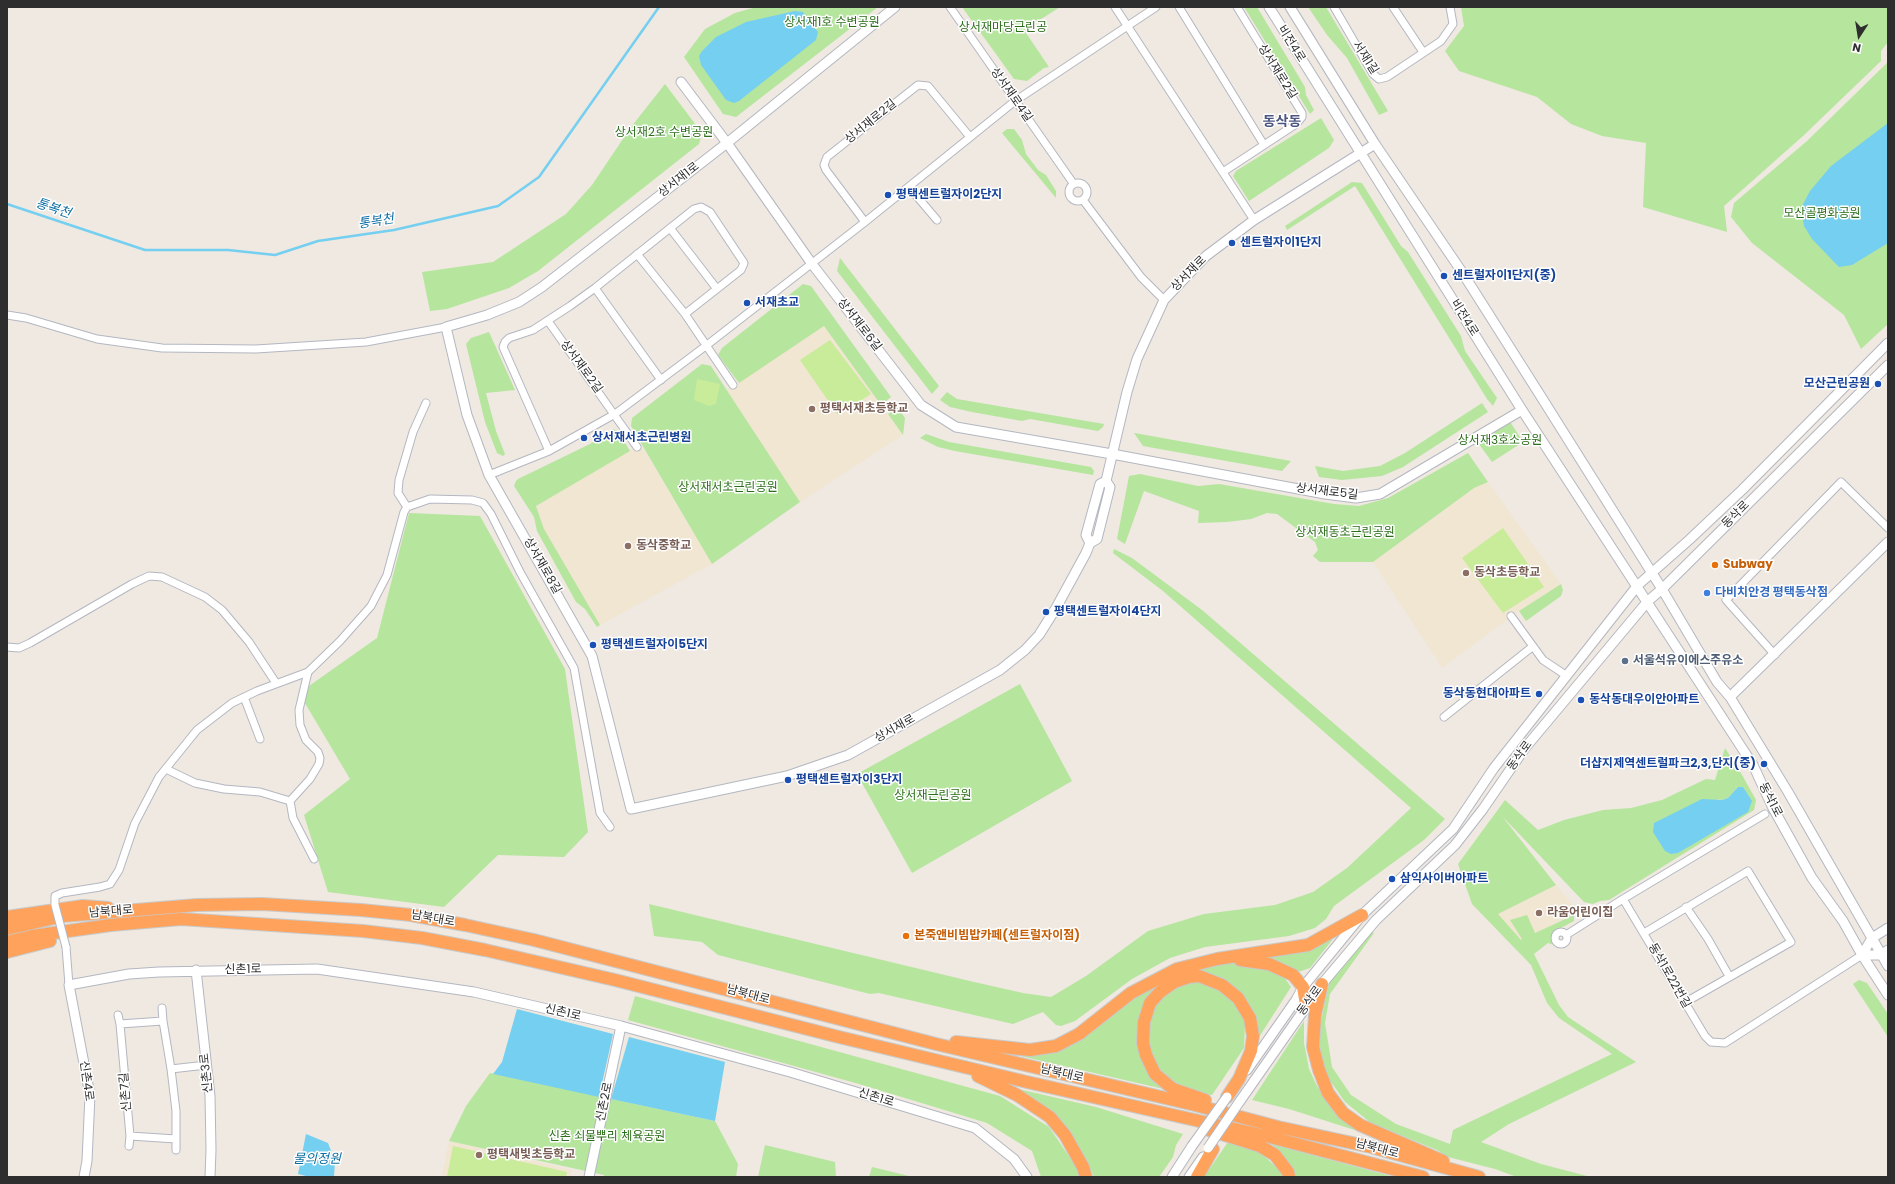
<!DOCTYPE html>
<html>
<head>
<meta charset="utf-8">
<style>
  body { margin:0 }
  #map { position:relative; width:1895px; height:1184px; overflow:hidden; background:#efe9e1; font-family:Poppins,sans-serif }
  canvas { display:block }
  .frame { position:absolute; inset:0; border:8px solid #2e2e2e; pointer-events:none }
  .north { position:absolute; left:1839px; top:16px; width:40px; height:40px; -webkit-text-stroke:3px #fff; paint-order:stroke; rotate:192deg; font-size:11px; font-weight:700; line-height:16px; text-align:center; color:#2e2e2e }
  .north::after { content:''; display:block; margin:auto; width:14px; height:18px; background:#2e2e2e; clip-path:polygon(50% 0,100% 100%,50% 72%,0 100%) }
</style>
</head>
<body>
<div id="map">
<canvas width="1895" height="1184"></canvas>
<div class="frame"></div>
<div class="north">N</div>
</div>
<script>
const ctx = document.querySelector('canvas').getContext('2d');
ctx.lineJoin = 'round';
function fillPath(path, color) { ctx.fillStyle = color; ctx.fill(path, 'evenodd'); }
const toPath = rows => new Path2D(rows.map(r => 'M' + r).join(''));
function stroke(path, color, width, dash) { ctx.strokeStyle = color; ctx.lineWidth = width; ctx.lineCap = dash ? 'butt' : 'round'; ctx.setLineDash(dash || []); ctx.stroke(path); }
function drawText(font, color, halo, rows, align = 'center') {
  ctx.font = font + ' Poppins,"Noto Sans KR",sans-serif'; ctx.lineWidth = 3; ctx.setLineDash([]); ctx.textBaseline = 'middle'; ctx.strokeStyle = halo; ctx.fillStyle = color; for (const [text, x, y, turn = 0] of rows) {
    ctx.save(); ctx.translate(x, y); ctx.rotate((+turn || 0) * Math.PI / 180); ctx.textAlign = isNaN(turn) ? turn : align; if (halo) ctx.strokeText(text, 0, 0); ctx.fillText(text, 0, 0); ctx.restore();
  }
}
const education = toPath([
  [824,326,903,435,800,502,727,390],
  [641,444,712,564,600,625,544,529,536,506],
  [1488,482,1561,584,1519,611,1442,668,1373,562,1474,488],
  [1556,885,1579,912,1520,940,1498,914],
  [449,1141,572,1170,571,1177,442,1177]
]);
const green = toPath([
  [756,7,878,7,736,117,723,114,684,57,705,29,735,13],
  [962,7,1060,7,1024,30,1049,67,1044,68,1027,81,1014,79],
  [1244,7,1257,7,1305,87,1306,95,1314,110,1310,114],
  [1308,7,1326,7,1388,111,1379,115,1347,58,1327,35],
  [1461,7,1888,7,1888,42,1881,51,1881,61,1803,136,1724,206,1727,232,1643,207,1646,143,1602,136,1571,124,1537,97,1459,71,1445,51,1464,26],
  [1888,62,1888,324,1861,349,1844,315,1752,243,1731,217,1734,203,1807,141],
  [665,84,702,133,699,144,538,271,509,288,447,309,430,311,422,272,493,262,566,214,592,185,631,127],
  [1321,118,1334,140,1329,148,1249,201,1233,176,1236,171],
  [1007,129,1014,129,1022,140,1026,154,1038,170,1046,175,1056,191,1056,198,1002,133],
  [1352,182,1362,183,1401,246,1408,252,1461,336,1465,351,1497,398,1493,406,1487,399,1355,186,1287,230,1285,226],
  [840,258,939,386,932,394,837,271],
  [803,284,811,286,891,397,881,405,824,326,739,383,718,355,722,348],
  [489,332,515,390,486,393,496,431,505,454,503,456,497,453,485,422,466,344,471,338],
  [702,364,711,366,800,502,712,564,631,426,632,418],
  [947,392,957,399,1104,424,1103,427,1098,431,1030,419,1022,421,972,412,950,407,940,400],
  [1482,403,1488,412,1403,467,1382,476,1342,480,1319,477,1315,466,1343,471,1380,466,1405,453],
  [897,407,905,418,903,435,888,414],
  [1509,420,1523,442,1492,462,1476,440],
  [613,429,618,431,630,451,536,506,544,529,600,625,597,627,585,609,576,602,537,531,534,517,514,486,516,481,518,479,590,444],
  [1134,433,1140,434,1291,461,1282,471,1143,446],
  [926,434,949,442,1091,467,1094,471,1093,475,955,451,938,447,920,438],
  [1468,453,1488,482,1474,488,1373,562,1320,562,1313,556,1318,550,1315,542,1277,514,1267,513,1251,519,1227,522,1198,523,1199,511,1144,491,1125,544,1117,539,1129,476,1140,474,1198,486,1219,484,1334,504,1359,506,1388,498],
  [409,513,480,516,565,669,588,832,564,857,498,855,444,907,328,892,304,815,350,779,299,693,377,638],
  [1114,549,1132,558,1202,610,1445,819,1424,840,1334,906,1326,919,1315,928,1289,936,1205,947,1170,958,1132,979,1075,1021,1061,1026,1056,1025,1043,1012,1013,1024,879,993,870,994,718,955,702,942,654,936,649,904,974,982,1023,993,1051,997,1086,976,1148,931,1204,914,1275,905,1313,892,1347,868,1411,808,1163,591,1113,553],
  [1561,584,1563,590,1561,596,1526,621,1519,611],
  [1020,684,1072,781,912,873,857,774],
  [1725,748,1741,773,1756,800,1754,810,1609,900,1600,901,1593,904,1584,902,1502,816,1556,885,1498,914,1521,940,1522,939,1510,920,1527,915,1535,933,1574,915,1574,921,1555,931,1553,941,1557,946,1548,943,1534,954,1559,1005,1568,1017,1636,1062,1509,1124,1481,1142,1541,1164,1591,1177,1517,1177,1495,1169,1448,1157,1437,1150,1371,1123,1345,1102,1324,1072,1318,1035,1330,979,1370,931,1374,933,1330,994,1325,1023,1332,1067,1351,1095,1396,1124,1450,1144,1453,1130,1612,1054,1559,1018,1547,1003,1531,965,1472,904,1458,864,1505,800,1538,830,1564,820,1603,810,1631,808,1662,800,1706,779,1715,780],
  [1738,787,1748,812,1716,799,1722,800,1728,798],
  [1333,939,1310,968,1298,972,1283,964,1262,957,1316,946],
  [1240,962,1281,973,1291,987,1254,1045,1254,1025,1228,983,1217,977,1200,973,1147,998,1140,1051,1143,1064,1153,1078,1168,1090,1016,1055,1033,1055,1060,1049,1085,1037,1109,1015,1131,999,1157,985,1201,968],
  [1859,980,1867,983,1888,1014,1888,1037,1853,984],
  [1189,982,1203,982,1219,989,1233,998,1245,1023,1244,1048,1212,1095,1189,1092,1165,1076,1155,1064,1149,1048,1146,1029,1153,1007,1171,987],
  [635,996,1000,1096,1049,1127,1077,1168,1079,1177,1041,1177,1032,1151,987,1123,859,1084,628,1020],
  [1304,1021,1304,1043,1309,1069,1317,1086,1328,1101,1364,1133,1289,1109,1252,1100],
  [490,1073,715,1121,738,1164,736,1177,604,1177,604,1175,449,1141,466,1106],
  [1014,1088,1096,1107,1183,1134,1176,1145,1173,1157,1159,1177,1094,1177,1087,1161,1073,1138],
  [1228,1142,1259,1151,1278,1169,1284,1177,1204,1177],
  [1271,1144,1394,1177,1296,1177,1287,1161,1279,1150],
  [765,1145,835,1162,836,1177,758,1177],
  [872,1167,913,1177,869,1177]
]);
const pitch = toPath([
  [830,340,871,394,838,415,800,360],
  [697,379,720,384,716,404,709,406,694,400],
  [1503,528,1544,587,1503,613,1462,558],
  [453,1146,567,1172,566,1177,447,1177]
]);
const water = toPath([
  [795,11,803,12,818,32,816,40,739,101,734,103,726,100,701,65,699,56,702,51,716,37,746,22],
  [1888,123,1888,243,1852,265,1839,267,1812,239,1804,226,1801,208,1810,191,1831,166],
  [1738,787,1743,787,1752,801,1748,812,1678,853,1671,854,1665,851,1653,832,1654,823,1702,799,1722,800,1728,798],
  [517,1009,613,1034,599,1097,493,1074,502,1062],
  [629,1037,725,1062,715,1121,611,1099],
  [306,1134,328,1143,335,1161,334,1177,310,1177,298,1174]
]);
const stream = toPath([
  [7,204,145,250,228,250,275,255,318,241,394,230,498,206,539,177,659,7]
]);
const street = toPath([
  [950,7,1073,183],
  [1115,7,1254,220],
  [1179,7,1264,145],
  [1334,7,1373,74,1379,79,1387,77,1441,41,1453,24,1450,7],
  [1393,7,1423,52],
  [1223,172,1296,124,1302,117,1302,113,1237,7],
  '1069 192a9 9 0 1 1 18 0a9 9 0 1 1-18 0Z',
  [909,187,937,220],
  [1083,200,1141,277,1164,300],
  [865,222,826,170,824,165,827,157,918,85,928,86,970,137],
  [670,228,717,289],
  [637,254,685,314,733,385],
  [595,288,661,380],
  [7,315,26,318,97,339,162,348,256,349,366,342,446,327],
  [548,321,637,447],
  [549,451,503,347,505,342,509,338,533,330,570,306,595,288,694,209,701,207,710,212,744,263,741,270,685,314],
  [489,475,549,451,615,414,707,345,865,222,1015,101,1156,7],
  [407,507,398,493,399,480,413,432,426,403],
  [1511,616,1543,660,1567,676],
  [7,647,19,648,30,643,132,584,149,576,162,577,205,597,222,610,249,642,276,683],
  [1775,655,1726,600,1841,482,1888,528],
  [308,672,299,710,300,725,306,740,318,752,320,758,319,764,310,779,290,801,293,818,314,859],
  [244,697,260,739],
  [1444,717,1532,647],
  [166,769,195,783,224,789,260,792,290,801],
  [1765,814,1623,899,1705,1036,1711,1042,1725,1043,1862,955],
  [55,905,55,896,62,893,100,887,110,884,119,870,135,823,159,777,197,730,232,703,257,691,308,672,340,641,371,606,387,575,404,512,407,507,430,499,472,500,483,503,491,514,520,572,574,668,600,813,610,827],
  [1686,907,1708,939,1729,976],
  '1555 938a6 6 0 1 1 12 0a6 6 0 1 1-12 0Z',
  [1644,933,1748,871,1791,942,1684,1003],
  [1566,935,1623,899],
  [66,947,69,985],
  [162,1008,163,1021],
  [118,1015,120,1024],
  [171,1069,163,1021,120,1024,130,1136,176,1139,176,1111,171,1069,206,1065],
  [129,1146,130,1136],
  [176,1150,176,1139]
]);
const secondary = toPath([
  [895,7,727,143,542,287,519,302,487,315,446,327,467,415,489,475,592,656,631,809,787,776,848,755,1000,670,1025,650,1039,635,1056,608,1086,553,1090,543,1097,539,1110,487,1106,481,1127,392,1137,359,1164,300,1206,256,1254,220,1375,144],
  [1269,7,1522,410,1753,765,1773,808,1812,878,1843,921,1862,955,1888,995],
  [1290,7,1375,144,1462,272,1540,395,1662,589,1717,682,1730,697,1788,792,1888,966],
  [681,82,727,143,812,264,921,405,956,427,1112,454,1325,494,1356,498,1380,494,1522,410],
  [1090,543,1086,535,1100,484,1106,481],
  [1730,697,1888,542],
  [1862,955,1872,938,1888,928],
  [1862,955,1881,955,1888,950],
  [196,970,210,1096,211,1150,210,1177],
  [1247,1070,1296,1000,1303,987,1362,915,1453,829,1494,768,1638,585,1689,540,1742,490,1888,343],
  [1240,1101,1322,984,1376,920,1455,845,1483,809,1525,748,1648,601,1662,589,1888,365],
  [84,1177,87,1161,90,1095,69,985,129,974,159,972,317,969,474,992,621,1026,790,1072,975,1128,1014,1159,1027,1177],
  [589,1177,621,1026],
  [1172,1177,1192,1146],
  [1189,1177,1203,1157]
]);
const highway = toPath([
  [7,917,83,906,108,908],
  [7,929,63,916,197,905,262,904,361,910,411,915,465,925,534,940,936,1044,1195,1105,1278,1127,1371,1147,1479,1177],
  [7,942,32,936,111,925,181,919,363,931,422,938,485,950,615,980,839,1037,1027,1082,1270,1137,1423,1177],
  [7,952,50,941],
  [1240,960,1269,964,1293,975,1303,987,1306,1005],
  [1322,984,1315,1015,1313,1047,1319,1070,1328,1093,1343,1113,1360,1125,1443,1161],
  [956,1042,1030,1050,1056,1046,1079,1034,1131,993,1177,969,1217,959,1308,945,1362,915],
  [978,1076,1017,1095,1050,1117,1065,1135,1083,1167,1086,1177],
  [1205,1100,1173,1089,1155,1074,1146,1055,1143,1043,1144,1022,1150,1003,1160,992,1174,982,1189,977,1199,976,1222,985,1238,998,1250,1018,1253,1036,1251,1051,1239,1079,1227,1097],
  [1209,1130,1260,1146,1275,1155,1288,1172,1289,1177],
  [1197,1177,1213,1149]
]);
const streetBridge = toPath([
  [55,905,66,947]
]);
const secondaryBridge = toPath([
  [1192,1146,1227,1097],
  [1208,1148,1240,1101]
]);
const markers = [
  [888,195,4,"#1a4fb4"],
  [1232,243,4,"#1a4fb4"],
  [1444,276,4,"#1a4fb4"],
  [747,303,4,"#1a4fb4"],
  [1878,384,4,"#1a4fb4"],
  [812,409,4,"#8d6e63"],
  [584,438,4,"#1a4fb4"],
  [628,546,4,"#8d6e63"],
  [1715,565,4,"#e8710a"],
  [1466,573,4,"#8d6e63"],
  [1707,593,4,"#3f7fe0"],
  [1046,612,4,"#1a4fb4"],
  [593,645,4,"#1a4fb4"],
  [1625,661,4,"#5c6f8a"],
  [1539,694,4,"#1a4fb4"],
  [1581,700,4,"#1a4fb4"],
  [1764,764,4,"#1a4fb4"],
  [788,780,4,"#1a4fb4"],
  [1392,879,4,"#1a4fb4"],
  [1539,913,4,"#8d6e63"],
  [906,936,4,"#e8710a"],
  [479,1155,4,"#8d6e63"]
];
const parkNames = [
  ["상서재1호 수변공원",832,23],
  ["상서재마당근린공",1003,28],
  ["상서재2호 수변공원",664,133],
  ["모산골평화공원",1822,214],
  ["상서재3호소공원",1500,441],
  ["상서재서초근린공원",728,488],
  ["상서재동초근린공원",1345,533],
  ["상서재근린공원",933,796],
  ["신촌 쇠물뿌리 체육공원",607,1137]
];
const streetNames = [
  ["비전4로",1291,44,58],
  ["서재1길",1365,58,57],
  ["상서재로2길",1277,72,58],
  ["상서재로4길",1011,95,55],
  ["상서재로2길",871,122,-39],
  ["상서재1로",679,180,-38],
  ["상서재로",1189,274,-45],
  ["비전4로",1464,318,58],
  ["상서재로6길",859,325,52],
  ["상서재로2길",581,367,54],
  ["상서재로5길",1327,492,7],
  ["동삭로",1736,515,-45],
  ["상서재로8길",542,566,60],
  ["상서재로",895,729,-29],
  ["동삭로",1520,756,-54],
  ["동삭1로",1770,800,63],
  ["남북대로",111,912,-5],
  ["남북대로",433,919,10],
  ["신촌1로",243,970,-1],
  ["동삭1로22번길",1669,976,60],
  ["남북대로",748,995,15],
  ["동삭로",1310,1001,-54],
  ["신촌1로",563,1013,13],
  ["신촌3로",207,1073,-96],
  ["남북대로",1062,1074,13],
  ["신촌4로",86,1081,82],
  ["신촌7길",126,1092,-95],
  ["신촌1로",876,1098,17],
  ["신촌2로",605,1102,-78],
  ["남북대로",1377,1149,15]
];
const transitNames = [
  ["평택센트럴자이2단지",896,195],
  ["센트럴자이1단지",1240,243],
  ["센트럴자이1단지(중)",1452,276],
  ["서재초교",755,303],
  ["모산근린공원",1870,384,"right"],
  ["상서재서초근린병원",592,438],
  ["평택센트럴자이4단지",1054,612],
  ["평택센트럴자이5단지",601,645],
  ["동삭동현대아파트",1531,694,"right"],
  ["동삭동대우이안아파트",1589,700],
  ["더샵지제역센트럴파크2,3,단지(중)",1756,764,"right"],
  ["평택센트럴자이3단지",796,780],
  ["삼익사이버아파트",1400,879]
];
const educationNames = [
  ["평택서재초등학교",820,409],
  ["동삭중학교",636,546],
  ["동삭초등학교",1474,573],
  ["라움어린이집",1547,913],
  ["평택새빛초등학교",487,1155]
];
const foodNames = [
  ["Subway",1723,565],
  ["본죽앤비빔밥카페(센트럴자이점)",914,936]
];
const shopNames = [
  ["다비치안경 평택동삭점",1715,593]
];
const serviceNames = [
  ["서울석유이에스주유소",1633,661]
];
const waterNames = [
  ["통복천",53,209,18],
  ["통복천",376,222,-9],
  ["물의정원",317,1160]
];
const quarterNames = [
  ["동삭동",1282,122]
];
fillPath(education, '#f0e6d1');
fillPath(green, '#b6e59e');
fillPath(pitch, '#c9ec9a');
fillPath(water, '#75cff0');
stroke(stream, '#75cff0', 2.5);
stroke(street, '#b4b7c1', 9);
stroke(secondary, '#b4b7c1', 11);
stroke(highway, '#c9c9c9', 14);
stroke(street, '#fff', 7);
stroke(secondary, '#fff', 9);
stroke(highway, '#ffa35c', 12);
stroke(streetBridge, '#b4b7c1', 9, []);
stroke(secondaryBridge, '#b4b7c1', 11, []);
stroke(streetBridge, '#fff', 7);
stroke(secondaryBridge, '#fff', 9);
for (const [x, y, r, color] of markers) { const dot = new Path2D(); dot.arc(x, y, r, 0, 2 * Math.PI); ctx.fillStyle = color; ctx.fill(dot); stroke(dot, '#fff', 1.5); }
drawText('12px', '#2c6e1b', '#fff', parkNames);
drawText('12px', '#2e2e2e', '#fff', streetNames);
drawText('bold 12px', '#164399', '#fff', transitNames, 'left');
drawText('bold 12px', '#785e54', '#fff', educationNames, 'left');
drawText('bold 12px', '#c56008', '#fff', foodNames, 'left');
drawText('bold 12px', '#366cbe', '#fff', shopNames, 'left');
drawText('bold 12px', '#4e5e75', '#fff', serviceNames, 'left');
drawText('italic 13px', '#0d6fa3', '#fff', waterNames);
drawText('bold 14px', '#4d5680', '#fff', quarterNames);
</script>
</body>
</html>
